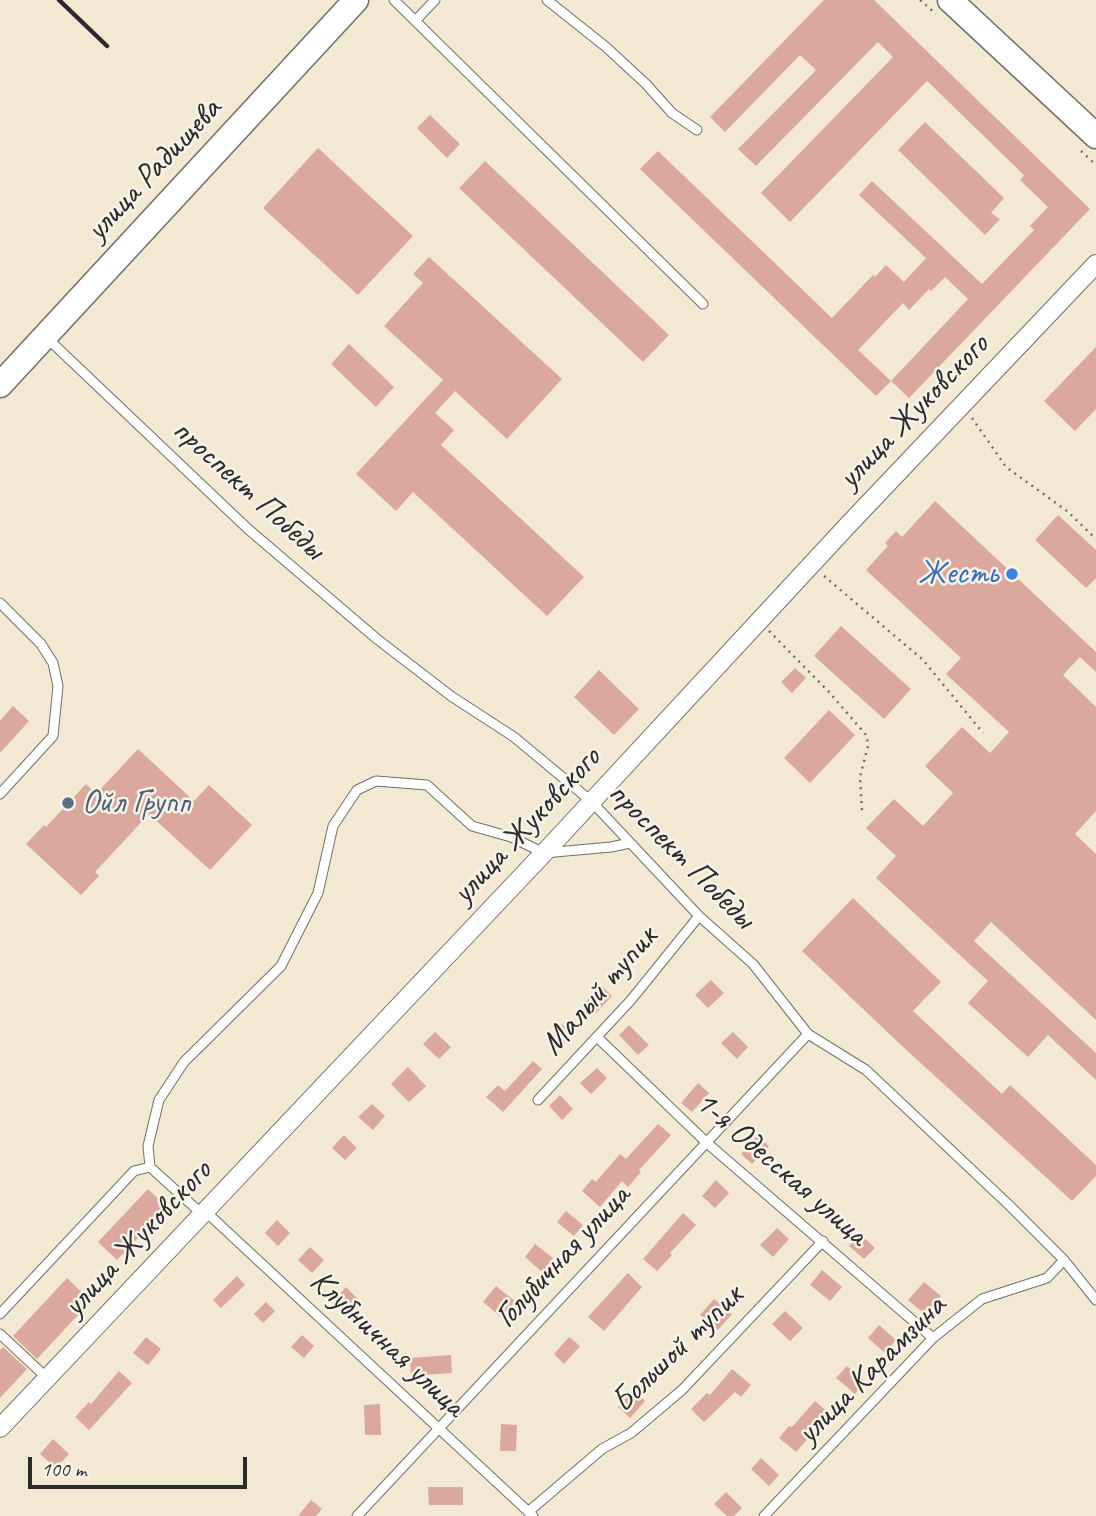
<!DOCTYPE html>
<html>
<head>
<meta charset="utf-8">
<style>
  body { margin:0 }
  #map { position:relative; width:1096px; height:1516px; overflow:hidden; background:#f3e9d3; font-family:Caveat,sans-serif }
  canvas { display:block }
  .scale { position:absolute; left:28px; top:1457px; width:219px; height:32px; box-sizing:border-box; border:4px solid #2b2b2b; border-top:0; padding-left:9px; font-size:21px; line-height:24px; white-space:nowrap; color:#2b2b2b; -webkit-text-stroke:5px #f7f3e8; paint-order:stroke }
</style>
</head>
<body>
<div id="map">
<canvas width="1096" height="1516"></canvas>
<div class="scale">100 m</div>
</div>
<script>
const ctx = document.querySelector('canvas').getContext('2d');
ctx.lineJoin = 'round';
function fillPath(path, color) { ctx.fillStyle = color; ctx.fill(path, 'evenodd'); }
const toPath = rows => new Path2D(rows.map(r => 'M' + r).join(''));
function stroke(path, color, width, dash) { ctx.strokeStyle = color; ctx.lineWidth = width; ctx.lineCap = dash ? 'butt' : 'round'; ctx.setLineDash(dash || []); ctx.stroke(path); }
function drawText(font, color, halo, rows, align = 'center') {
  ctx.font = font + ' Caveat,sans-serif'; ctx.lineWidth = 5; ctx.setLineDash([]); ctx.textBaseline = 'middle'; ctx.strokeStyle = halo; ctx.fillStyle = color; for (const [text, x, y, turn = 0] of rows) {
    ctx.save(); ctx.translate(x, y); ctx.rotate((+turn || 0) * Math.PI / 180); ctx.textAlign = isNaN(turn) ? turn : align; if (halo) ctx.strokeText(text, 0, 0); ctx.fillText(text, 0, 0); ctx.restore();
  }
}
const building = toPath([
  [824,0,874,0,1090,209,909,398,891,381,876,396,640,169,658,151,832,318,873,275,875,277,886,265,904,282,926,258,859,195,872,181,982,284,1034,230,1030,226,1048,207,1020,180,1024,175,927,81,790,222,761,193,893,57,878,42,756,166,738,149,816,70,800,55,725,132,710,117],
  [945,277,968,299,891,381,858,350,903,303,909,310,929,289,931,291],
  [430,115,460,144,447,158,417,128],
  [925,122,1004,198,991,213,1000,219,985,235,898,150],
  [318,148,413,236,358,295,263,208],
  [485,161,669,335,643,362,459,188],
  [429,257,562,379,507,439,455,391,435,413,454,430,441,445,584,577,547,616,413,492,396,511,356,474,443,380,384,326,423,283,413,274],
  [349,344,394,387,376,407,331,364],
  [1096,347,1096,409,1075,431,1044,401],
  [935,501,1096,652,1096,672,1080,657,1063,675,1096,707,1096,811,1075,834,1096,854,1096,1020,991,922,974,941,1096,1053,1096,1080,1048,1035,1028,1057,968,1003,988,981,876,878,896,856,866,828,894,799,923,826,953,793,925,766,962,727,990,753,1009,732,946,674,961,658,866,570,888,546,885,543,896,531,902,537],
  [1058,515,1096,550,1096,578,1086,588,1035,540],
  [841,626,911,689,884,719,814,656],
  [795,668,806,678,792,693,781,682],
  [599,670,639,709,614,735,574,697],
  [13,706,29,721,0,753,0,721],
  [829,710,855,735,810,783,784,758],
  [138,749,194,801,209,785,252,825,210,870,149,814,95,872,99,876,81,895,26,844,44,825,46,827,86,784,96,794],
  [853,898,941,982,913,1011,1002,1094,1010,1085,1096,1165,1096,1176,1072,1201,902,1046,802,951],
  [711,980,724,993,708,1008,695,995],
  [601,985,612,996,595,1014,584,1004],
  [562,1024,572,1034,558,1050,547,1040],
  [629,1025,649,1045,638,1055,619,1035],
  [435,1032,451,1047,439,1059,423,1044],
  [733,1032,748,1047,737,1059,721,1043],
  [533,1061,542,1069,503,1112,486,1097,498,1085,505,1091],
  [408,1067,426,1086,409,1102,391,1084],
  [597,1068,607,1078,591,1094,580,1083],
  [698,1083,709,1093,692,1112,681,1103],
  [560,1095,573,1109,562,1120,549,1106],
  [372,1104,385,1116,373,1130,358,1117],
  [658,1124,671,1135,639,1170,641,1172,628,1187,622,1181,600,1207,582,1191,592,1179,596,1182,620,1154,626,1159],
  [344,1135,357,1148,345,1160,332,1148],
  [757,1136,769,1146,752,1164,741,1154],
  [716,1180,729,1193,715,1208,702,1196],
  [148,1189,167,1207,117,1260,98,1242],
  [566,1211,583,1225,574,1236,557,1222],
  [683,1213,696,1225,670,1253,672,1255,657,1271,643,1259],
  [277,1220,290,1233,278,1246,265,1233],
  [777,1228,789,1239,773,1257,760,1245],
  [860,1234,875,1248,864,1259,849,1246],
  [535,1244,553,1258,542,1272,525,1257],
  [310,1247,324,1260,312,1273,298,1260],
  [822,1270,842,1287,830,1301,810,1285],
  [628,1273,642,1287,604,1331,588,1317],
  [237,1276,245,1285,221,1308,213,1300],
  [67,1278,91,1301,37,1359,13,1336],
  [924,1282,941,1296,925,1314,908,1300],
  [496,1286,516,1302,502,1318,483,1302],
  [346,1287,360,1301,350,1312,336,1298],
  [714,1299,732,1314,718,1330,700,1315],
  [266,1302,275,1311,263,1323,254,1314],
  [785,1311,803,1328,790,1341,772,1324],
  [879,1325,896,1340,885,1353,868,1338],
  [302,1335,314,1346,304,1358,291,1347],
  [146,1337,161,1349,148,1365,133,1353],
  [569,1337,580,1346,564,1364,554,1354],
  [3,1347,27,1369,0,1398,0,1350],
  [451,1355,452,1373,411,1376,410,1358],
  [847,1366,865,1381,855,1394,836,1378],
  [732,1369,751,1385,741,1397,735,1392,704,1422,691,1409,707,1393,710,1395],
  [119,1371,132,1383,89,1430,75,1417,89,1402,91,1404],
  [633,1390,645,1401,630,1418,618,1407],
  [815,1401,832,1416,822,1426,820,1425,796,1452,779,1438,789,1426,792,1427],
  [380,1404,381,1435,365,1435,364,1405],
  [501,1424,517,1425,516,1451,500,1451],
  [53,1439,69,1454,56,1468,40,1454],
  [761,1458,779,1475,769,1486,751,1469],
  [428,1487,463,1487,463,1505,429,1505],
  [726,1492,742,1508,734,1516,727,1516,714,1504],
  [311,1500,322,1509,316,1516,298,1516]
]);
const path = toPath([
  [920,0,936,14],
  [1081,151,1096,165],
  [972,418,1006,467,1067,511,1096,539],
  [824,576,923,660,983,733],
  [769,631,828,691,867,736,868,746,860,777,862,811]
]);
const lane = toPath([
  [394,0,703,304],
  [547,0,606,47,646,84,672,113,697,130],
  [415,21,435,0],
  [46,337,248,529,377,639,451,696,514,737,591,801,699,916,753,964,808,1034,866,1070,1010,1206,1064,1260,1096,1300],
  [0,603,41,644,53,663,58,686,53,736,0,794],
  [597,1037,707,1143,933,1338],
  [538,1100,631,1000,699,916],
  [150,1167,148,1146,159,1100,184,1062,281,966,318,893,333,826,357,790,376,781,427,785,472,826,511,837,544,853,611,847,630,843],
  [205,1211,533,1516],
  [0,1314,134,1171,150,1167,202,1214],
  [0,1334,47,1378],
  [528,1512,602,1449,631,1433,682,1390,823,1241],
  [357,1516,808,1034],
  [764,1516,933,1338,982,1299,1047,1278,1064,1260]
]);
const street = toPath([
  [0,1428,544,853,849,524,1096,264]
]);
const secondary = toPath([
  [950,0,1096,136],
  [0,385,356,0]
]);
const rail = toPath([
  [59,0,107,46]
]);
const markers = [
  [1012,574,7,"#3f7fe0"],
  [68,803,7,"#5c6f8a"]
];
const streetNames = [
  ["улица Радищева",154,170,-47],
  ["улица Жуковского",914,412,-46],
  ["проспект Победы",248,490,42],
  ["улица Жуковского",527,826,-47],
  ["проспект Победы",681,856,45],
  ["Малый тупик",600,991,-49],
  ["1-я Одесская улица",781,1169,41],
  ["улица Жуковского",138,1239,-47],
  ["Голубичная улица",563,1257,-47],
  ["Клубничная улица",387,1344,43],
  ["Большой тупик",678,1349,-44],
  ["улица Карамзина",872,1370,-45]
];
const shopNames = [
  ["Жесть",998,574]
];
const serviceNames = [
  ["Ойл Групп",82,803]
];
fillPath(building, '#daa89c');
stroke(lane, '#716e66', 11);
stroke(street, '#716e66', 20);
stroke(secondary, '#716e66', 27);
stroke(path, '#716e66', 2.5, [2, 5]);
stroke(lane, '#fff', 9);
stroke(street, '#fff', 18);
stroke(secondary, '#fff', 24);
stroke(rail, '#2b2b2b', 4.5);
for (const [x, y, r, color] of markers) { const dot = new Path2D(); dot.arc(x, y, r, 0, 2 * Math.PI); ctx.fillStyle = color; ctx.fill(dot); stroke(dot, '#f7f3e8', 2.5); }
drawText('33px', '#2b2b2b', '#f7f3e8', streetNames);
drawText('33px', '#366cbe', '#f7f3e8', shopNames, 'right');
drawText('33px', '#4e5e75', '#f7f3e8', serviceNames, 'left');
</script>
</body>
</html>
